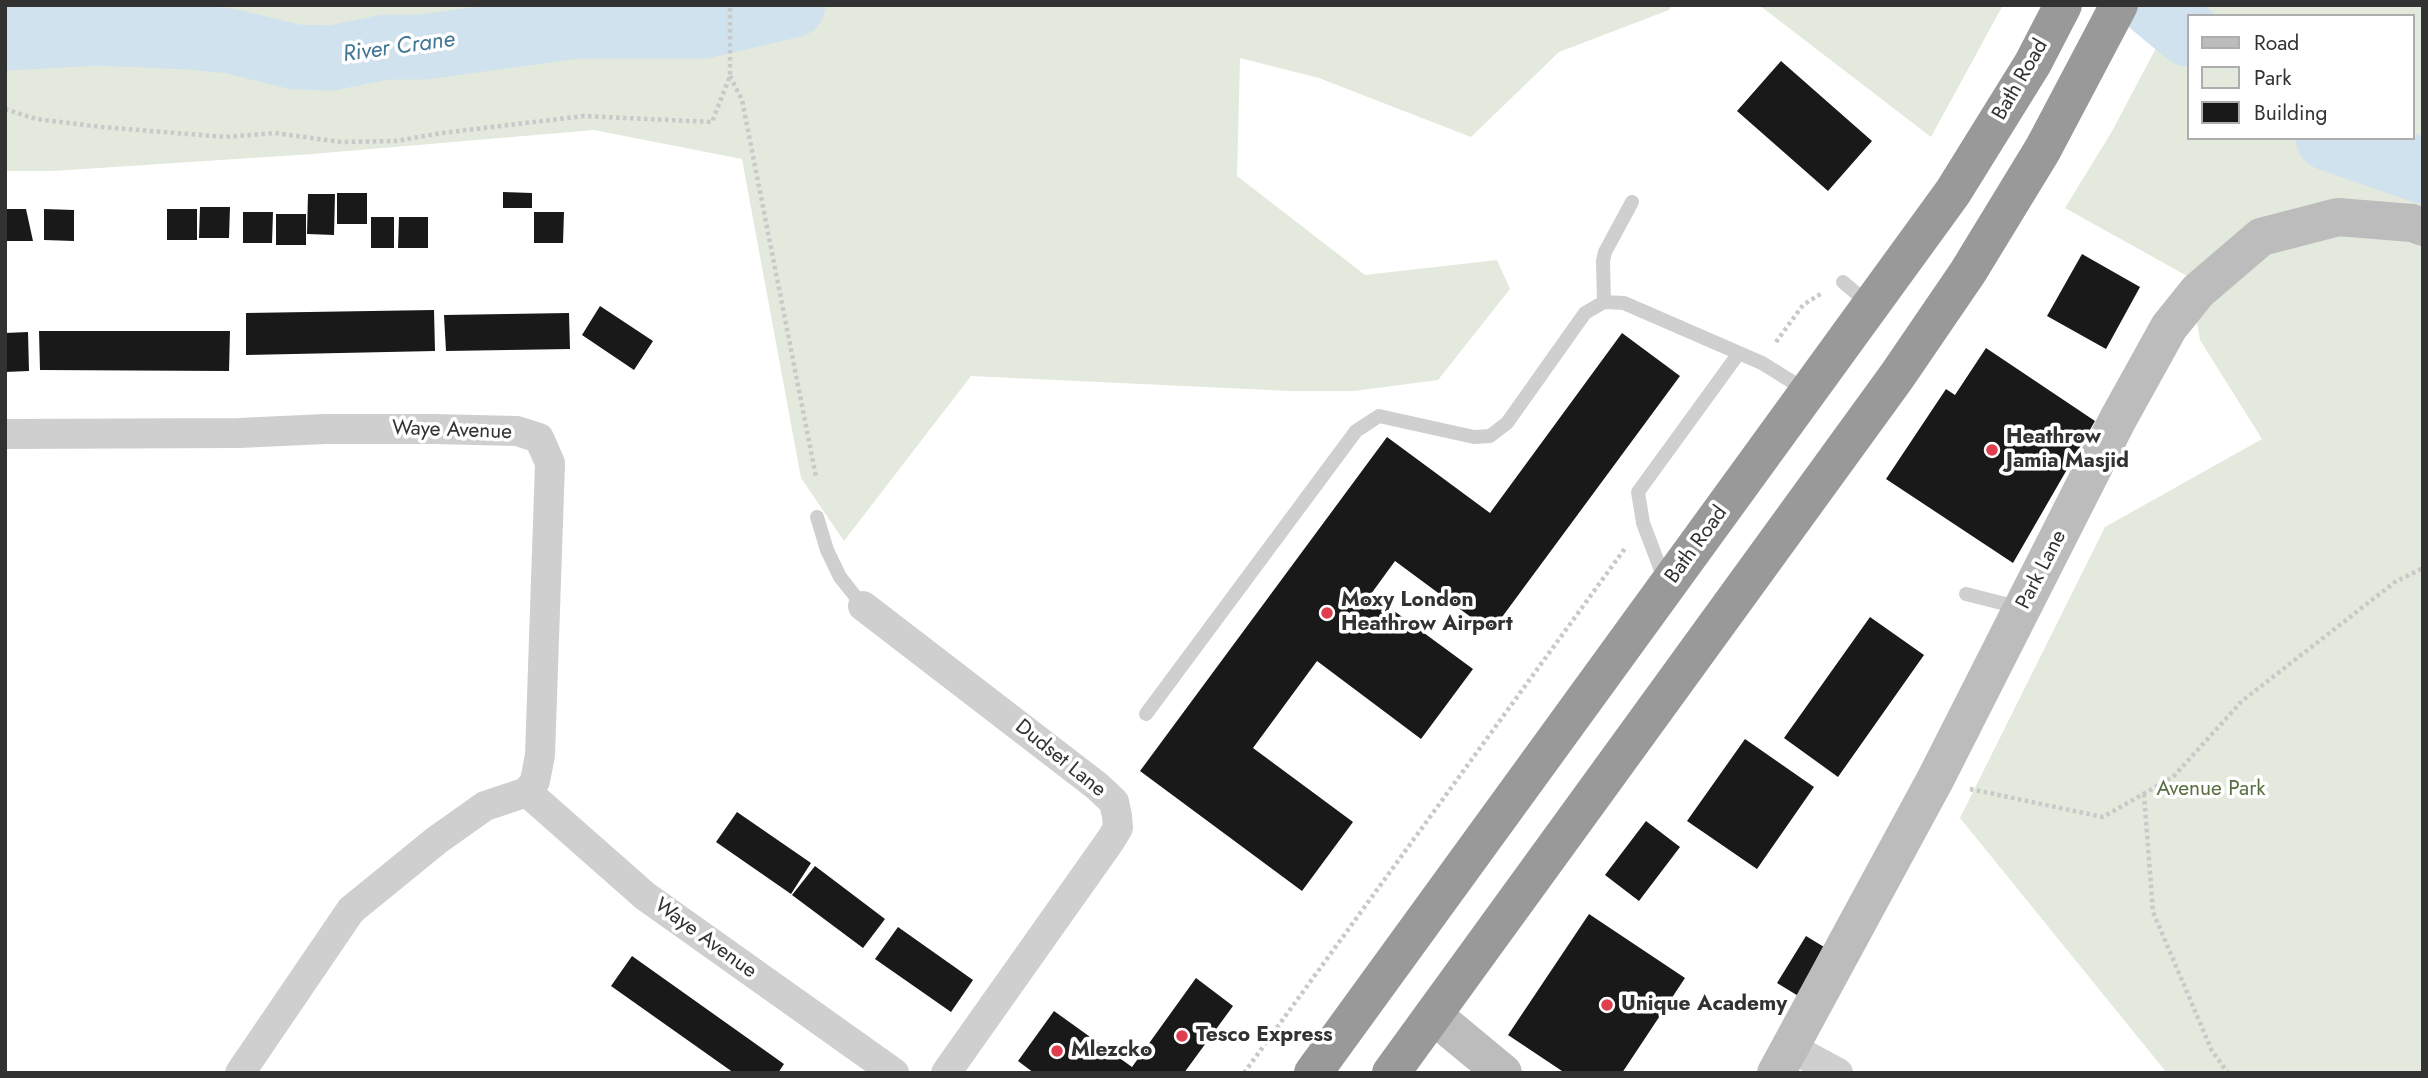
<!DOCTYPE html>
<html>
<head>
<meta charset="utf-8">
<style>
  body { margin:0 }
  #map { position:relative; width:2428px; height:1078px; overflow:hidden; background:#fff; font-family:Jost,sans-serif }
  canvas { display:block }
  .frame { position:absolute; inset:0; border:7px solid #323232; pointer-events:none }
  .legend { position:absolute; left:2187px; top:14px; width:228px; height:126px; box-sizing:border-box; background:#fff; border:2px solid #adadad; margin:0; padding:9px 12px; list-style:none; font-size:21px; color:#323232 }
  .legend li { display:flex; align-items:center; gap:14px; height:35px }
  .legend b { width:35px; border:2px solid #adadad }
</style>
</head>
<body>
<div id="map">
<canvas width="2428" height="1078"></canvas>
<div class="frame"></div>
<ul class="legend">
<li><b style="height:9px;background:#bcbcbc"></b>Road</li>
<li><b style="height:19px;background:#e3e9dc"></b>Park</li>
<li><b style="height:19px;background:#191919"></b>Building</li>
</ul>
</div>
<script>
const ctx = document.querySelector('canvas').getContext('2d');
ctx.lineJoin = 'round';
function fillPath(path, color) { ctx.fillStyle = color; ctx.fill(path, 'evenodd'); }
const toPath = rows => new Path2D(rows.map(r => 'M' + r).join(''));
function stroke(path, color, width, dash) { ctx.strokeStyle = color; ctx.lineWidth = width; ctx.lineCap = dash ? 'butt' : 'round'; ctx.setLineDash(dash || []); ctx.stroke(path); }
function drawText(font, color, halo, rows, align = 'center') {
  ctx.font = font + ' Jost,sans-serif'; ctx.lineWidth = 7; ctx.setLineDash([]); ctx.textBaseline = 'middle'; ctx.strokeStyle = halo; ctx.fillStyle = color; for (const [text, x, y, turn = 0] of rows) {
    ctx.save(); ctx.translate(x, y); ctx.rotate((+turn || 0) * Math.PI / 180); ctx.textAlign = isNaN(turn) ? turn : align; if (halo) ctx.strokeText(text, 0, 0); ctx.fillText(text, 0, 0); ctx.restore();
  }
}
const green = toPath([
  [5,5,1672,5,1669,10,1559,52,1471,137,1319,78,1240,58,1237,176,1365,275,1497,260,1510,289,1438,380,1354,391,1291,391,971,376,844,541,801,478,742,159,594,130,312,154,53,171,5,171],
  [1759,5,2003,5,1931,137],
  [2179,5,2423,5,2423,1073,2167,1073,1960,818,2105,527,2262,439,2200,340,2189,277,2065,208,2111,133],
  [2188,16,2412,16,2412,138,2188,138]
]);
const stream = toPath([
  [190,37,191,5]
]);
const river = toPath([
  [2153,5,2188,34],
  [5,38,98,33,190,37,230,41,295,57,331,58,385,47,423,47,577,26,703,26,793,5],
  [2328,138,2423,171]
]);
const building = toPath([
  [1781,61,1872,141,1828,191,1737,111],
  [503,192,532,193,532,208,503,208],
  [337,193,367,193,367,224,337,224],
  [308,194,335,194,334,235,307,234],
  [200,207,230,207,229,238,199,238],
  [5,209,26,209,33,241,5,241],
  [44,209,74,210,74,241,44,240],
  [167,209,197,209,197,240,167,240],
  [243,212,273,212,272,243,243,243],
  [534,212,564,212,563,243,534,243],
  [276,214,306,214,306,245,276,245],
  [371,217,394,217,394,248,371,248],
  [399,217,428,217,428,248,398,248],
  [2082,254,2140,287,2106,349,2047,316],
  [600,306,653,341,634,370,582,335],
  [434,310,435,351,246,355,246,313],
  [569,313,570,349,446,351,444,315],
  [39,331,230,331,229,371,40,370],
  [28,332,29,371,5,372,5,333],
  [1622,333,1680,376,1491,632,1395,561,1371,594,1473,669,1421,739,1317,661,1253,748,1353,822,1302,891,1140,771,1387,437,1490,513],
  [1986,348,2095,421,2013,563,1886,479,1946,389,1955,395],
  [1870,617,1924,655,1838,777,1784,738],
  [1745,739,1814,787,1757,869,1687,821],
  [737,812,811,863,791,894,716,842],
  [1646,821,1680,847,1639,901,1605,875],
  [815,866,885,919,863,948,792,895],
  [1589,914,1685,978,1622,1073,1565,1073,1508,1035],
  [898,927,973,980,951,1012,875,959],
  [1806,936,1829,950,1800,997,1777,983],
  [632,956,784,1064,778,1073,734,1073,611,986],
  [1196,978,1233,1006,1184,1073,1034,1073,1018,1061,1054,1011,1132,1067]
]);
const path = toPath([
  [730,76,742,100,816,477],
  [5,109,36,119,102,127,225,137,275,133,341,142,396,141,442,133,584,116,712,122,730,76,730,5],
  [1776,342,1803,305,1822,293],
  [1970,789,2103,817,2173,777,2242,701,2395,582,2423,568],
  [2144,794,2153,912,2212,1051,2228,1073],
  [1244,1073,1626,547]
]);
const lane = toPath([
  [1843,282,1870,305],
  [1604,302,1603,261,1605,252,1632,202],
  [817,517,827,550,840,577,863,606],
  [1665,581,1643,523,1638,492,1739,353],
  [1966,594,2021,608],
  [1146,714,1356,431,1379,416,1474,437,1490,436,1507,423,1585,313,1604,302,1624,303,1762,363,1807,391]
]);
const street = toPath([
  [5,434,239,433,325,429,434,429,517,431,539,438,550,463,548,522,540,755,535,781,527,792,645,896,894,1073],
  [863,606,1097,786,1114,802,1117,816,1118,828,1110,841,946,1073],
  [1790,1047,1838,1073],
  [240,1073,351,910,437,840,485,806,527,792]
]);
const secondary = toPath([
  [1433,1015,1503,1073],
  [1776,1073,1936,778,2118,419,2169,327,2198,291,2261,237,2338,217,2412,223,2423,227]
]);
const highway = toPath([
  [1313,1073,1953,192,2033,63,2063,5],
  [1391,1073,1897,376,1968,272,2043,149,2119,5]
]);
const markers = [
  [1992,450,7,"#e03e4f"],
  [1327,613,7,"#e03e4f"],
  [1607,1005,7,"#e03e4f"],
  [1182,1036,7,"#e03e4f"],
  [1057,1051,7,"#e03e4f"]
];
const streetNames = [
  ["Bath Road",2021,80,-60],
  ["Waye Avenue",452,431,2],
  ["Bath Road",1697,545,-54],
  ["Park Lane",2042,570,-63],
  ["Dudset Lane",1060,759,39],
  ["Waye Avenue",705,939,36]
];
const poiNames = [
  ["Heathrow",2006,438],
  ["Jamia Masjid",2006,462],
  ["Moxy London",1341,601],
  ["Heathrow Airport",1341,625],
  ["Unique Academy",1621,1005],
  ["Tesco Express",1196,1036],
  ["Mlezcko",1071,1051]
];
const parkNames = [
  ["Avenue Park",2211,790]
];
const waterNames = [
  ["River Crane",399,48,-8]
];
fillPath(green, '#e3e9dc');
stroke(stream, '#cfe2ed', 10);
stroke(river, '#cfe2ed', 65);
fillPath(building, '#191919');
stroke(path, '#c9c9c9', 4.5, [3.5, 3.5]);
stroke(lane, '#cfcfcf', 14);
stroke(street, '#cfcfcf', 30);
stroke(secondary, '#bcbcbc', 38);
stroke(highway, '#999', 38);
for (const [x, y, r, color] of markers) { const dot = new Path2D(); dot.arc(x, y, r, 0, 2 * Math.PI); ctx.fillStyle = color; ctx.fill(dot); stroke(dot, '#fff', 2.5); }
drawText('21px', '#323232', '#fff', streetNames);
drawText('bold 21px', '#323232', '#fff', poiNames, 'left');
drawText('21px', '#576e40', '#fff', parkNames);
drawText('italic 23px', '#427693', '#fff', waterNames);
</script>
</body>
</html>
